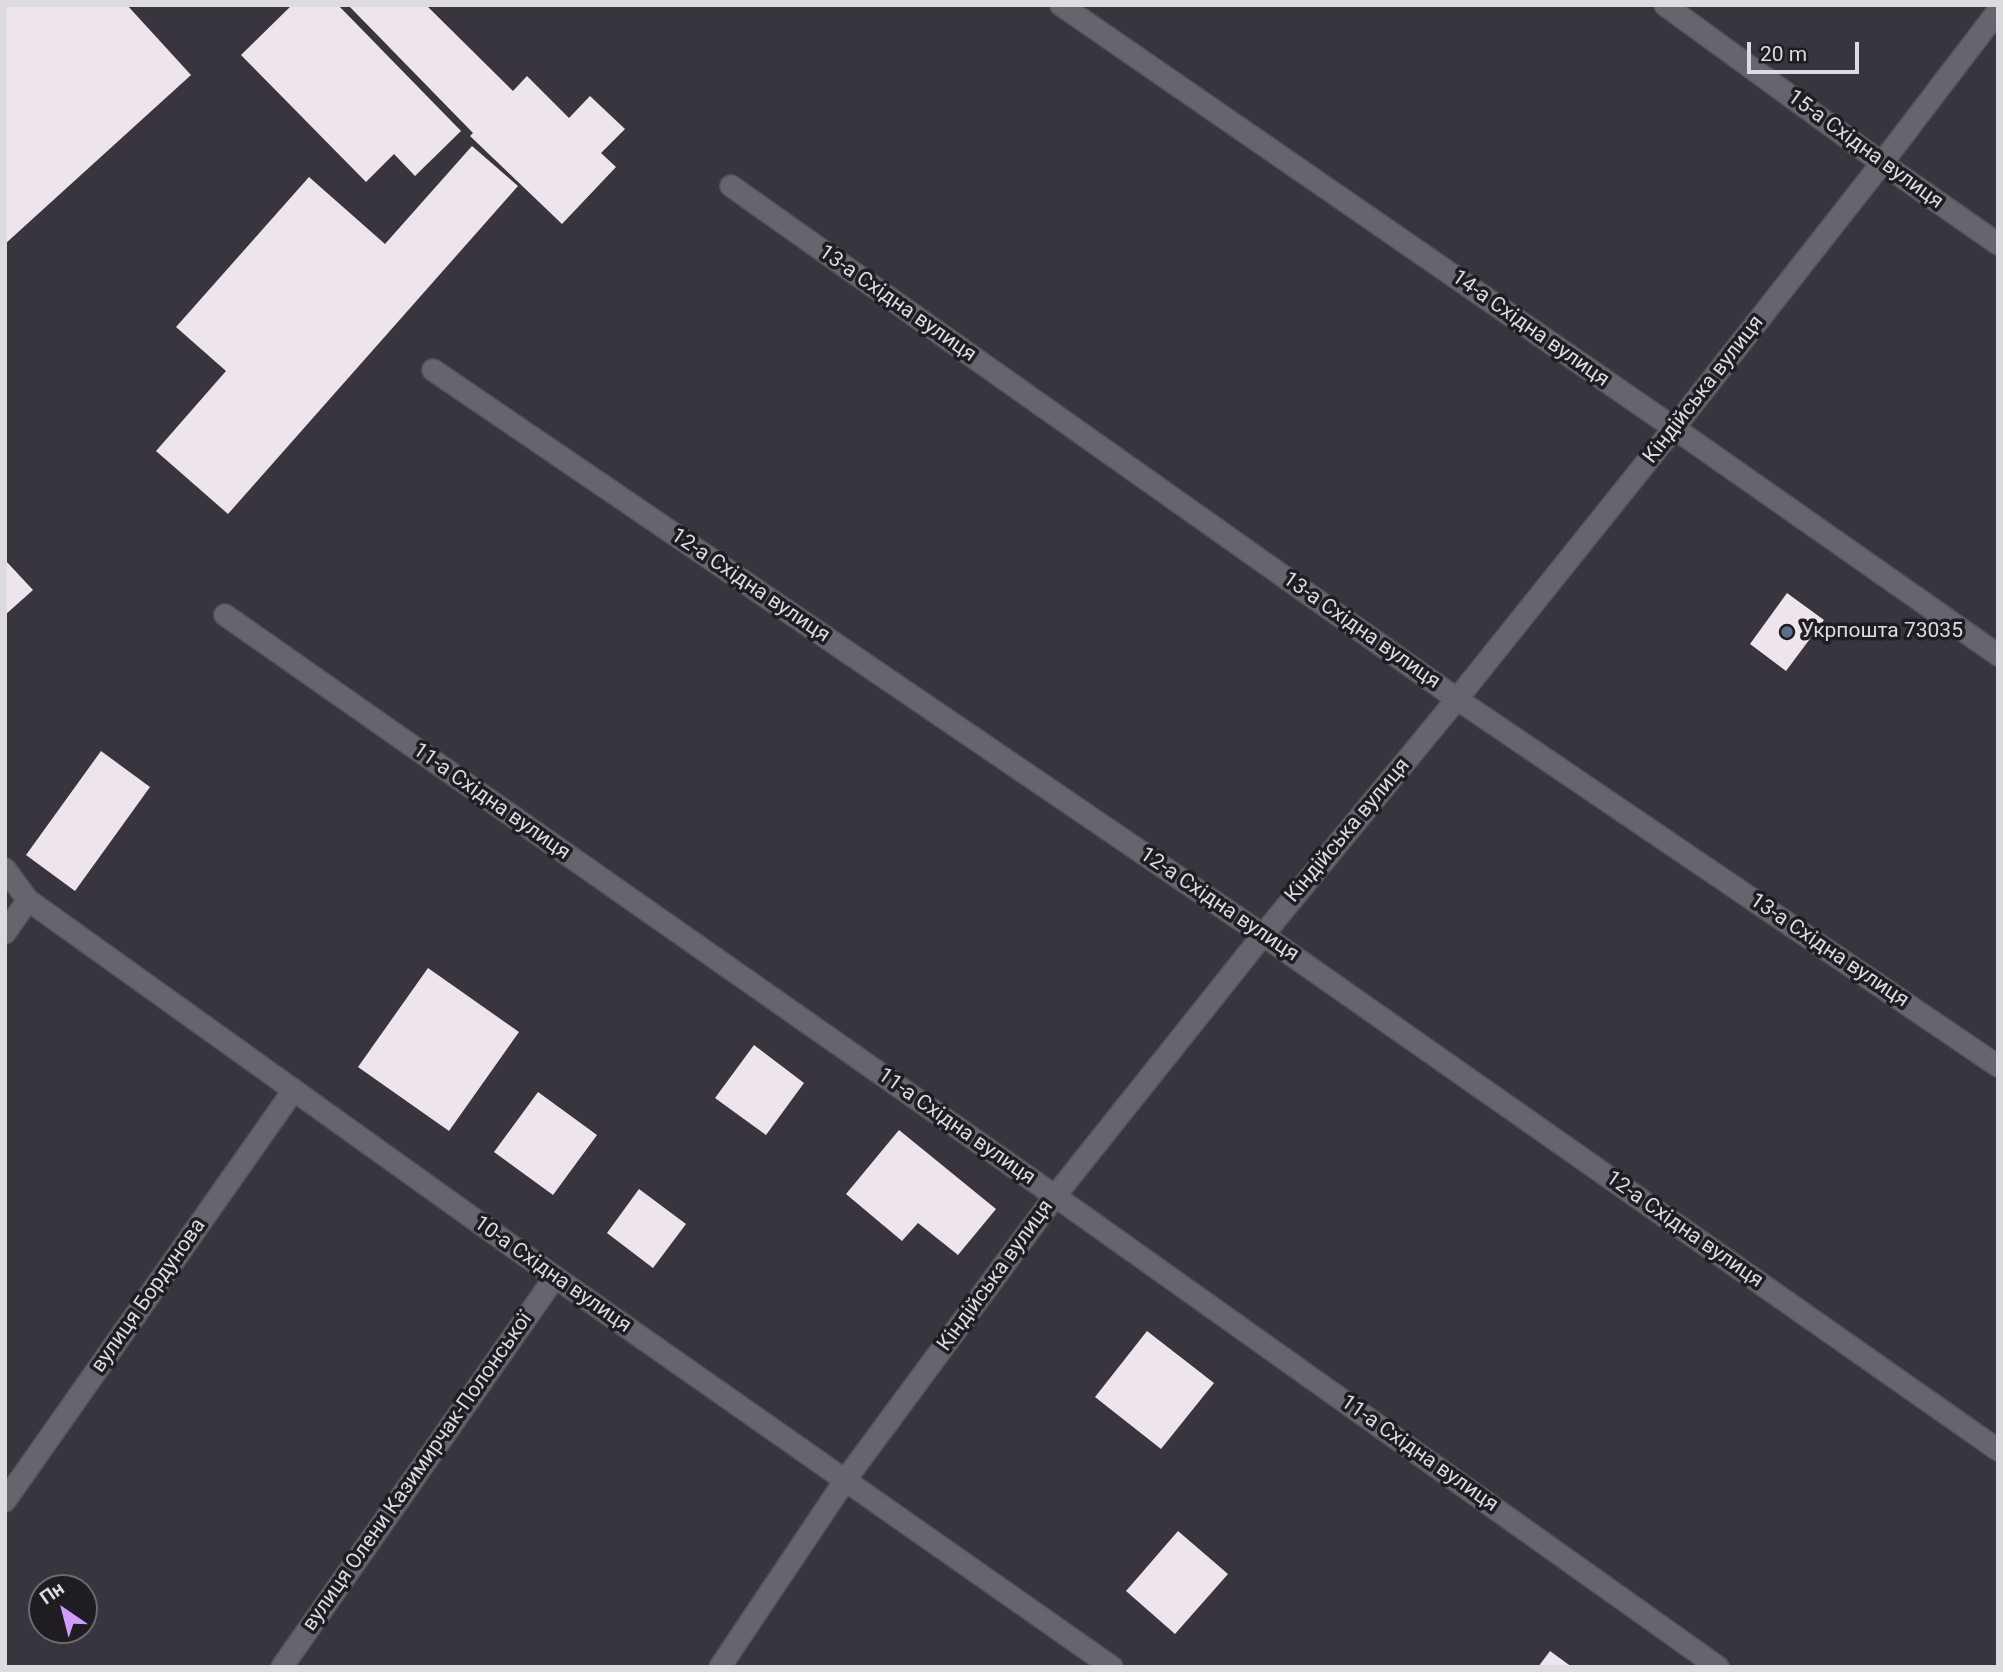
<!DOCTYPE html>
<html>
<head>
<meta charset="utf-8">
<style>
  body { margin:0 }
  #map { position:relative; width:2003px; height:1672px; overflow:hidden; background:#39353e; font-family:Roboto,sans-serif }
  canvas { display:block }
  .frame { position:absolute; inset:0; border:7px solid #dddae0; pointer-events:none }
  .north { position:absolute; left:28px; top:1574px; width:70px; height:70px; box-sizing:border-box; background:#1f1d21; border:2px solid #6b696d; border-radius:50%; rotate:325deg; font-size:19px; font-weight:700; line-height:28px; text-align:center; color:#dddae0 }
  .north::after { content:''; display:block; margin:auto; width:24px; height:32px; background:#d09dff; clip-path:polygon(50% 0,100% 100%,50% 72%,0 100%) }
  .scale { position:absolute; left:1747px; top:42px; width:112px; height:32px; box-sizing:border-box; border:4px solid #dddae0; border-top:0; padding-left:9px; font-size:21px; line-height:24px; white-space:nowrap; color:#dddae0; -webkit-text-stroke:5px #1f1d21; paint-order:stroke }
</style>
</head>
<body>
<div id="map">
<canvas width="2003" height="1672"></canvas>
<div class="frame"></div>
<div class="north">Пн</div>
<div class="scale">20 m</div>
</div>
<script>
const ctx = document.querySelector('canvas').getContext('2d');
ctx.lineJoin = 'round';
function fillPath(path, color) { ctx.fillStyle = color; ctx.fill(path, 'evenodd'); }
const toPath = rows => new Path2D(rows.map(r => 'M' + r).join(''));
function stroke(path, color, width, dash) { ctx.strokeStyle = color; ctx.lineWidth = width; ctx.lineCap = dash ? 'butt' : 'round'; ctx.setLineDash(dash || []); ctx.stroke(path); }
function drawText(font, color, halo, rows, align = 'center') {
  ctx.font = font + ' Roboto,sans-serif'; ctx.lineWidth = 7; ctx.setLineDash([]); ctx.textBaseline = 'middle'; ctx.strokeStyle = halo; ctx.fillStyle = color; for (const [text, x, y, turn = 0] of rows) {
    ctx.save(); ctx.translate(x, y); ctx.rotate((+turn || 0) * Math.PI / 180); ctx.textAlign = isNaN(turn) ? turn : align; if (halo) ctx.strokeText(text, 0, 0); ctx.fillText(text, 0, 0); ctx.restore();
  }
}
const building = toPath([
  [5,5,127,5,191,75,5,244],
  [292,5,338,5,461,131,415,176,394,154,366,182,241,55],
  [348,5,426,5,513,91,527,76,569,118,590,96,625,129,601,153,616,167,562,224,470,136,473,133],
  [472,146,518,186,228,514,156,451,226,371,176,327,309,177,385,244],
  [5,560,33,590,5,615],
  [1787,593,1824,620,1786,671,1750,644],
  [101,751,150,787,75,891,26,855],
  [428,968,519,1032,449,1131,358,1067],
  [754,1045,804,1083,766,1135,715,1098],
  [538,1092,597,1135,553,1195,494,1152],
  [899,1130,996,1209,958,1255,918,1223,902,1241,846,1194],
  [639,1189,686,1224,653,1268,607,1233],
  [1147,1331,1214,1383,1161,1449,1095,1397],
  [1178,1531,1228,1574,1175,1634,1126,1591],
  [1550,1651,1572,1667,1538,1667]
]);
const minor = toPath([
  [1061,5,1674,428,1998,655],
  [1665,5,1882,163,1998,244],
  [731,186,1457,699,1998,1066],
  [433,370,1263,935,1998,1450],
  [225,615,1055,1196,1718,1667],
  [5,869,28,900,555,1277,1112,1667],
  [5,933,28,900],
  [5,1501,293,1091],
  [282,1667,555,1277],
  [720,1667,846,1479,1055,1196,1263,935,1457,699,1674,428,1882,163,1998,11]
]);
const markers = [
  [1787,632,7,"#5c6f8a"]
];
const streetNames = [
  ["15-а Східна вулиця",1865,150,36],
  ["13-а Східна вулиця",897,304,35],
  ["14-а Східна вулиця",1530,329,35],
  ["Кіндійська вулиця",1704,390,-52],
  ["12-а Східна вулиця",750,586,34],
  ["13-а Східна вулиця",1361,631,35],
  ["11-а Східна вулиця",491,802,35],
  ["Кіндійська вулиця",1348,831,-50],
  ["12-а Східна вулиця",1219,905,34],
  ["13-а Східна вулиця",1829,951,34],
  ["11-а Східна вулиця",956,1127,35],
  ["12-а Східна вулиця",1684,1230,35],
  ["10-а Східна вулиця",552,1275,35],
  ["Кіндійська вулиця",996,1276,-54],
  ["вулиця Бордунова",149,1296,-55],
  ["11-а Східна вулиця",1419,1454,35],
  ["вулиця Олени Казимирчак-Полонської",418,1472,-55]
];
const poiNames = [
  ["Укрпошта 73035",1801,632]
];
fillPath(building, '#eee4ec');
stroke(minor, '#555159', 24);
stroke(minor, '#68646d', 21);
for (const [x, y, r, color] of markers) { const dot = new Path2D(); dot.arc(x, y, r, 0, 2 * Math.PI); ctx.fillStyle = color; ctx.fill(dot); stroke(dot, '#1f1d21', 2.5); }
drawText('21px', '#dddae0', '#1f1d21', streetNames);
drawText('21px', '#dddae0', '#1f1d21', poiNames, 'left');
</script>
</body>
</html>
